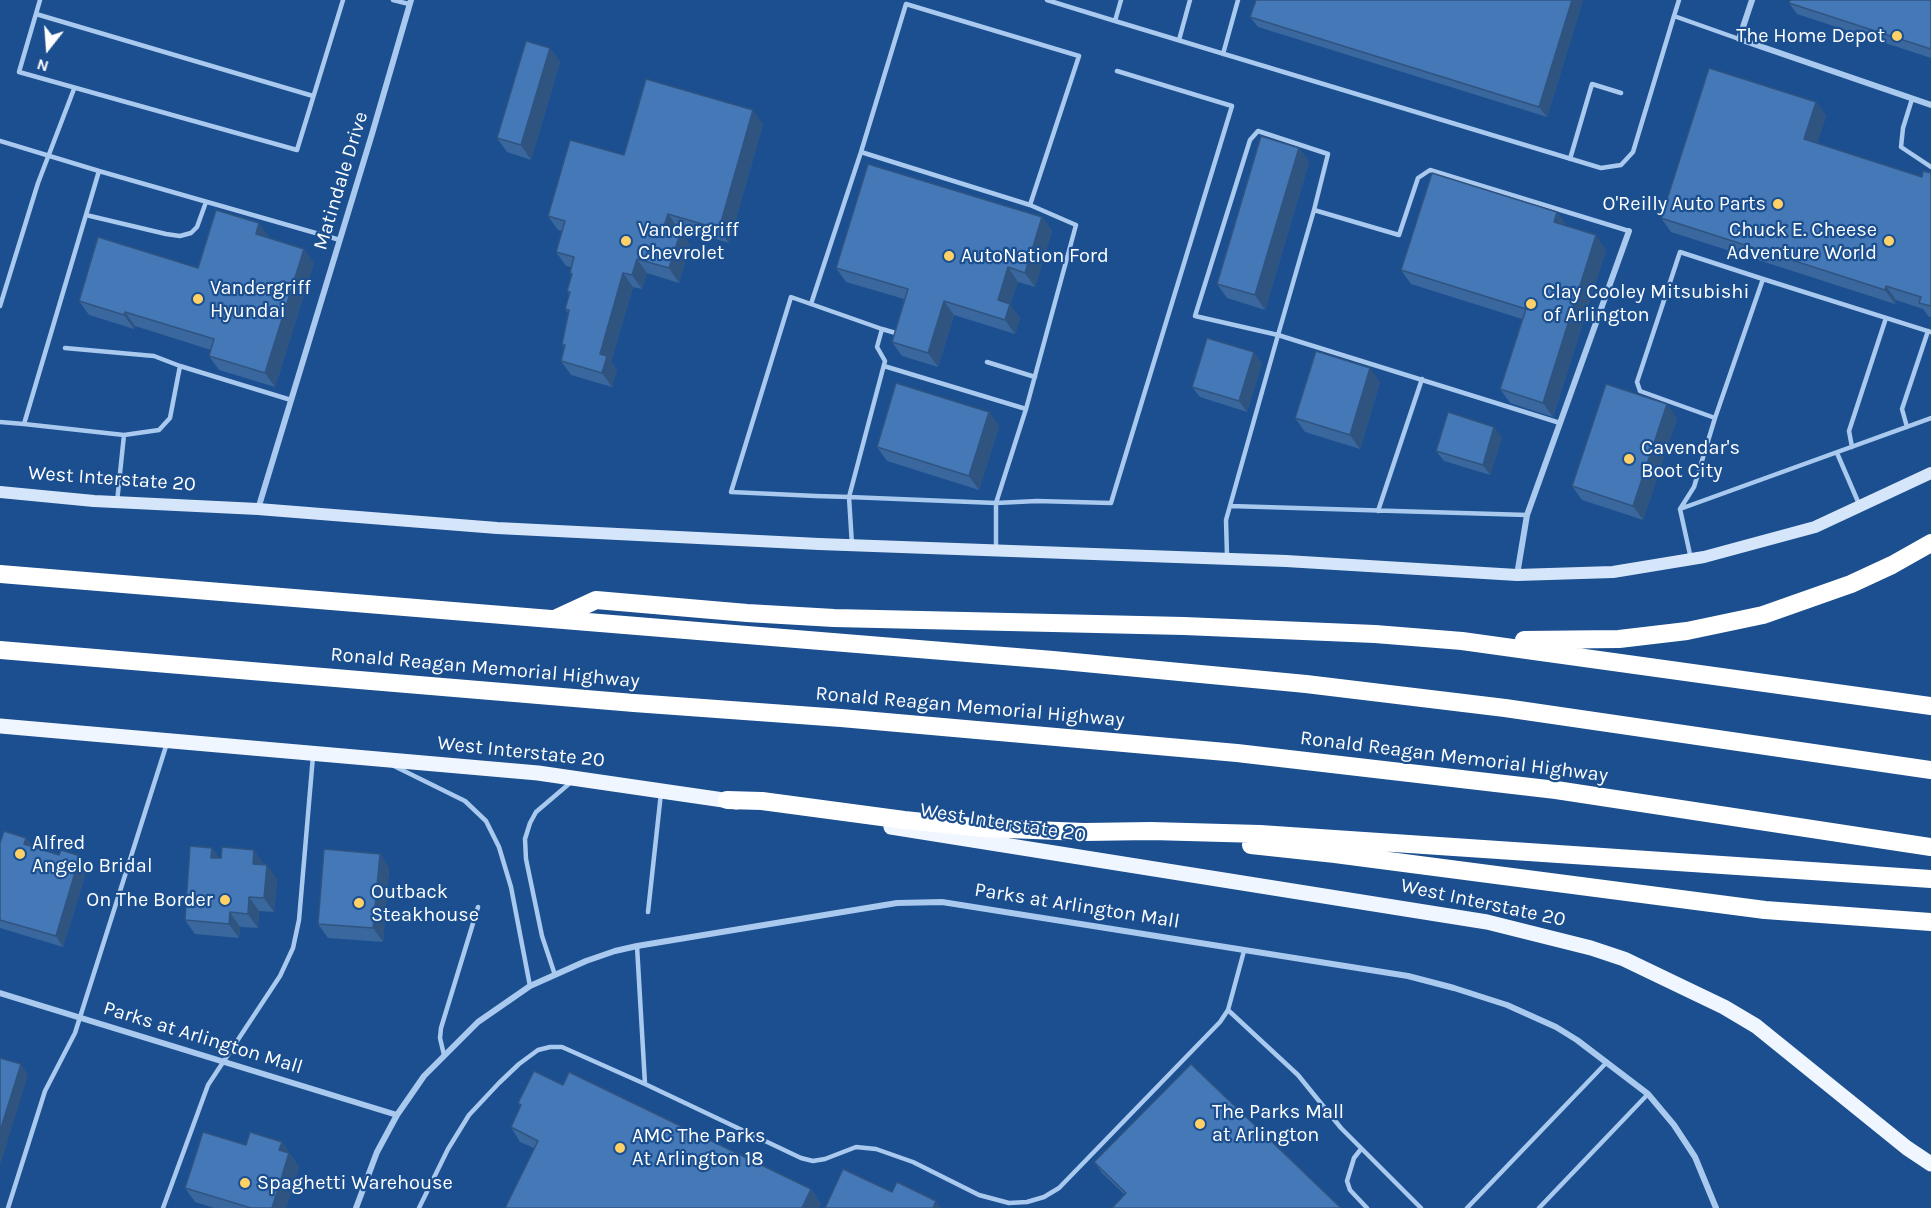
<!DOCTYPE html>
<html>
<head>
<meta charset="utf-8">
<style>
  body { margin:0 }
  #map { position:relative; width:1931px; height:1208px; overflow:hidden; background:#1b4f8f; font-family:Karla,sans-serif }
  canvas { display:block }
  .north { position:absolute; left:18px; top:18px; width:60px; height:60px; -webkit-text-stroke:4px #1b4f8f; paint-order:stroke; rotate:197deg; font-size:16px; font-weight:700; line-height:24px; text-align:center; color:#fff }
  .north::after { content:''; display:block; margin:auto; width:21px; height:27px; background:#fff; clip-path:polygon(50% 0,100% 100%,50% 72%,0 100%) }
</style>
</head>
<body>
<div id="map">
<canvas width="1931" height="1208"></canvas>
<div class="north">N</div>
</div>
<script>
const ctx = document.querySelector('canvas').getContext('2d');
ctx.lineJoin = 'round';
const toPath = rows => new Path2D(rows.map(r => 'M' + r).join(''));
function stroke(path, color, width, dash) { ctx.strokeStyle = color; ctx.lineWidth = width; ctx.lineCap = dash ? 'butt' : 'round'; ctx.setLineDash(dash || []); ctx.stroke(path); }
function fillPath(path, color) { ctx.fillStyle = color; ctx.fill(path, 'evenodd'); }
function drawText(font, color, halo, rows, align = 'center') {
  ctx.font = font + ' Karla,sans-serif'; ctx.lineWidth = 4.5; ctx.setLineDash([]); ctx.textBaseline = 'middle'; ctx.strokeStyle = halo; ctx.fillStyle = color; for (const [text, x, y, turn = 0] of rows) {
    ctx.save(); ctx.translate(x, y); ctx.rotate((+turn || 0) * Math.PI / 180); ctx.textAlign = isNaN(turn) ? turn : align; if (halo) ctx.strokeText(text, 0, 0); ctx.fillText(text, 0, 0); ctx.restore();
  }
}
const lane = toPath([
  [40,0,19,72,297,150,343,0],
  [393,0,409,4],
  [1047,0,1115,21,1121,0],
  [36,14,313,96],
  [1674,16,1679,0],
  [1115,21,1601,168,1621,165,1633,152,1674,16,1739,39],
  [1179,40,1190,0],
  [1223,54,1238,0],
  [1912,99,1903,128,1901,147,1931,167],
  [0,141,99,171,24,424,124,435,117,502],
  [861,152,1030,205,1076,225,1026,409,996,503,996,550],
  [1570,159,1592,84,1621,93],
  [99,171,340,240],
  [1314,210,1278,335,1195,316,1250,140,1258,131,1328,154,1314,210,1399,235,1418,178,1430,170,1629,231],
  [86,215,166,234,180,236,191,233,197,227,206,202],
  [811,304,861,152,906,4,1079,56,1030,205],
  [0,306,38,183,74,89],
  [882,329,899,334],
  [65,348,154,356,180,366],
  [987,362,1035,377],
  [884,366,1026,409],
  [1715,418,1640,391,1637,382,1680,252,1763,279],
  [0,422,24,424],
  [1907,427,1902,409,1928,331],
  [124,435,159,430,170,418,180,366,291,400],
  [1852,447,1849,431,1886,318],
  [1837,453,1859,504],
  [1230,506,1527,515],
  [1680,509,1931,418],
  [1378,511,1422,379],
  [852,545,849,497,885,361,877,347,882,329,791,297,731,492,816,496,849,497,996,503,1037,501,1111,503,1232,106,1117,71],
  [1227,556,1226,520,1278,335,1560,423],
  [1691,559,1680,509,1694,487,1715,418,1763,279,1931,332],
  [394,766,465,801,486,821,499,847,511,887,530,986],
  [648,912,661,793],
  [637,946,645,1084,801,1158,813,1161,825,1159,856,1147,876,1149,913,1162,979,1195,1009,1203,1027,1202,1044,1197,1059,1188,1220,1022,1228,1010,1244,951],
  [555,975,542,936,526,859,525,839,530,823,536,812,570,783],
  [1228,1010,1298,1075,1341,1128,1421,1208],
  [444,1055,440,1038,441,1028,478,907],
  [1361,1149,1354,1158,1347,1181,1350,1190,1367,1208],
  [8,1208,45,1091,75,1033,167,743],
  [163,1208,208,1085,280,976,293,948,299,920,313,756],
  [419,1208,448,1149,469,1115,499,1083,519,1064,538,1050,550,1047,562,1047,645,1084],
  [1467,1208,1607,1062],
  [1539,1208,1648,1094]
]);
const street = toPath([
  [1752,0,1739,39,1931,105],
  [258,509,372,134,411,0],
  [1517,575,1527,515,1629,231],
  [0,993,397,1115],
  [356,1208,377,1152,397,1115,424,1076,478,1022,530,986,586,961,615,951,637,946,897,903,942,902,1408,976,1454,988,1507,1005,1556,1027,1577,1040,1648,1094,1674,1125,1695,1157,1716,1208]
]);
const secondary = toPath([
  [0,492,94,501,258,509,497,528,819,544,1286,561,1517,575,1613,572,1704,557,1815,527,1931,473]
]);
const primary = toPath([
  [0,726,538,773,737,802],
  [891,827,1487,922,1591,948,1624,959,1724,1007,1756,1026,1907,1148,1931,1164]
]);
const highway = toPath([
  [0,574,1053,660,1306,684,1505,708,1931,770],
  [557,618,596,600,747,613,834,618,1184,626,1375,634,1462,641,1931,706],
  [1524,640,1619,639,1687,631,1763,615,1851,584,1892,565,1931,543],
  [0,650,634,703,841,718,1237,753,1556,790,1931,847],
  [727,800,762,801,904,820,983,828,1084,832,1151,831,1260,834,1931,879],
  [1251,845,1335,854,1765,910,1931,922]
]);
const wall = toPath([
  [1256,0,1583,0,1547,117,1258,27,1250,17],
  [1931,0,1931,58,1797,14,1789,3],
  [550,48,560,62,531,160,507,152,497,138],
  [1816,102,1826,116,1817,143,1922,177,1931,173,1931,317,1929,317,1923,309,1896,300,1895,304,1671,232,1661,218],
  [763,124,729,243,678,228,677,230,690,245,679,283,647,273,642,289,633,287,611,362,617,370,612,387,571,375,561,361,564,348,562,344,568,313,565,309,569,295,567,291,571,275,570,273,571,267,566,266,556,252,562,231,558,230,548,216,624,155],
  [1299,148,1309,162,1265,310,1227,298,1217,284],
  [1557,212,1567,226,1606,250,1553,417,1510,403,1500,389,1522,319,1411,284,1401,270],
  [1042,217,1052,231,1035,287,1018,282,1010,305,1020,318,1015,334,954,315,938,367,902,356,892,342,904,299,846,282,836,268],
  [269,237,269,238,314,263,275,387,219,370,209,356,211,350,135,326,134,329,89,315,79,301,198,268],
  [1262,363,1247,412,1200,397,1192,387],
  [1380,382,1360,449,1305,432,1295,418],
  [989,412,999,426,979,490,887,461,877,447],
  [1677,418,1643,520,1582,500,1572,486],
  [1502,437,1490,475,1444,461,1436,451],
  [26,838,33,847,88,866,63,947,0,928,0,843],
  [212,848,219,858,264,864,277,879,274,912,259,911,258,928,240,927,239,938,195,934,185,920],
  [380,854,389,868,383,942,328,938,318,924],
  [563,1085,811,1189,821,1204,534,1148,520,1142,511,1127,521,1107,518,1103],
  [282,1142,299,1167,286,1208,214,1208,195,1202,185,1188,246,1145],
  [1094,1162,1341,1208,1125,1195,1102,1173]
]);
const shadedWall = toPath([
  [1572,0,1583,0,1547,117,1539,107],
  [550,48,560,62,531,160,521,145],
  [1816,102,1826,116,1814,153,1804,139],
  [753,110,763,124,729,243,719,229],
  [1299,148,1309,162,1265,310,1255,295],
  [1557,212,1567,226,1554,222],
  [668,214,678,228,674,240,664,226],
  [1042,217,1052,231,1035,287,1025,273],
  [259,223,269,237,265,248,256,234],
  [681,231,690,245,679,283,669,268],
  [1596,235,1606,250,1553,417,1543,403],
  [304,249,314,263,275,387,265,373],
  [637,259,647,273,642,289,632,275],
  [1008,267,1018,282,1010,305,1020,318,1015,334,1005,320,998,300],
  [623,273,633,287,611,362,617,370,612,387,602,373,600,354],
  [1886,286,1896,300,1895,304,1885,290],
  [944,301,954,315,938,367,928,353],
  [125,312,135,326,134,329,124,315],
  [1254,352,1262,363,1247,412,1239,401],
  [1370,368,1380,382,1360,449,1350,435],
  [1667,404,1677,418,1643,520,1633,506],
  [989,412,999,426,979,490,969,476],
  [1494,427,1502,437,1490,475,1483,465],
  [26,838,34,849,24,844],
  [212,848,222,862,211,858],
  [254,850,264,864,263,878,253,864],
  [380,854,389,868,383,942,373,928],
  [80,856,88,866,63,947,56,936],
  [267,865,277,879,274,912,264,898],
  [249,897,259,911,258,928,248,914],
  [230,912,240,927,239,938,229,924],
  [21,1064,28,1075,0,1166,0,1131],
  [282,1142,299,1167,286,1208,272,1208,279,1150],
  [811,1189,821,1204,819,1208,802,1208],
  [936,1201,941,1208,933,1208]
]);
const building = toPath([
  [1256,0,1572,0,1539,107,1250,17,1256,0],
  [1790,0,1931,0,1931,49,1789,3,1790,0],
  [526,41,550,48,521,145,497,138,526,41],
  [1709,68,1816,102,1804,139,1922,177,1923,171,1931,173,1931,306,1919,303,1921,297,1886,286,1885,290,1661,218,1709,68],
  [646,79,753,110,719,229,668,214,664,226,681,231,669,268,637,259,632,275,623,273,600,354,607,356,602,373,561,361,565,345,562,344,569,310,565,309,570,292,567,291,572,274,570,273,574,257,556,252,565,221,548,216,570,140,624,155,646,79],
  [1261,136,1299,148,1255,295,1217,284,1261,136],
  [868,164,1042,217,1025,273,1008,267,998,300,1010,304,1005,320,944,301,928,353,892,342,908,289,836,268,868,164],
  [1432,173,1557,212,1554,222,1596,235,1543,403,1500,389,1526,309,1401,270,1432,173],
  [216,210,259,223,256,234,304,249,265,373,209,356,214,339,125,312,124,315,79,301,98,237,198,268,216,210],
  [1207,338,1254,352,1239,401,1192,387,1207,338],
  [1316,351,1370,368,1350,435,1295,418,1316,351],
  [896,383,989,412,969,476,877,447,896,383],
  [1606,384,1667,404,1633,506,1572,486,1606,384],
  [1448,412,1494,427,1483,465,1436,451,1448,412],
  [4,831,26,838,24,844,59,855,61,850,80,856,56,936,0,920,0,843,4,831],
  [190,846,212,848,211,858,221,858,222,847,254,850,253,864,267,865,264,898,249,897,248,914,230,912,229,924,185,920,190,846],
  [324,849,380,854,373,928,318,924,324,849],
  [0,1058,21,1064,0,1131,0,1058],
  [1191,1064,1341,1208,1112,1208,1126,1193,1094,1162,1191,1064],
  [534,1071,563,1085,569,1072,811,1189,802,1208,505,1208,538,1141,511,1127,521,1105,518,1103,534,1071],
  [203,1132,246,1145,250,1132,282,1142,279,1150,289,1153,272,1208,251,1208,185,1188,203,1132],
  [843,1169,892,1192,897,1182,936,1201,933,1208,825,1208,843,1169]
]);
const markers = [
  [1897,36,6,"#ffd166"],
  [1778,204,6,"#ffd166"],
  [626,241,6,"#ffd166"],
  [1889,241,6,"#ffd166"],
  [949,256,6,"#ffd166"],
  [198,299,6,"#ffd166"],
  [1531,304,6,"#ffd166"],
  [1629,459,6,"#ffd166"],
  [20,854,6,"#ffd166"],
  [225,900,6,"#ffd166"],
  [359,903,6,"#ffd166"],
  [1200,1124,6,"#ffd166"],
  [620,1148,6,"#ffd166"],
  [245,1183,6,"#ffd166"]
];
const poiNames = [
  ["The Home Depot",1885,36,"right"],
  ["O'Reilly Auto Parts",1766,204,"right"],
  ["Vandergriff",638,230],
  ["Chevrolet",638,253],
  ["Chuck E. Cheese",1877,230,"right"],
  ["Adventure World",1877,253,"right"],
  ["AutoNation Ford",961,256],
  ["Vandergriff",210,288],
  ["Hyundai",210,311],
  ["Clay Cooley Mitsubishi",1543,292],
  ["of Arlington",1543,315],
  ["Cavendar's",1641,448],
  ["Boot City",1641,471],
  ["Alfred",32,843],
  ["Angelo Bridal",32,866],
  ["Outback",371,892],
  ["Steakhouse",371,915],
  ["On The Border",213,900,"right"],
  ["The Parks Mall",1212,1112],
  ["at Arlington",1212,1135],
  ["AMC The Parks",632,1136],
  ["At Arlington 18",632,1159],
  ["Spaghetti Warehouse",257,1183]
];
const streetNames = [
  ["Matindale Drive",341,181,-73],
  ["West Interstate 20",112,479,4],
  ["Ronald Reagan Memorial Highway",485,668,5],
  ["Ronald Reagan Memorial Highway",970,707,5],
  ["West Interstate 20",521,752,6],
  ["Ronald Reagan Memorial Highway",1454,757,7],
  ["West Interstate 20",1003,823,9],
  ["West Interstate 20",1483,903,12],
  ["Parks at Arlington Mall",1077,906,9],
  ["Parks at Arlington Mall",203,1038,17]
];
stroke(lane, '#a9c9ee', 4.5);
stroke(street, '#a9c9ee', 6);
stroke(secondary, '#d6e6fa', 12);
stroke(primary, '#f0f6ff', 15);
stroke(highway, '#fff', 18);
fillPath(wall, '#3a679d');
fillPath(shadedWall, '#305480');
fillPath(building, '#4478b7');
stroke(building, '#305480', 1.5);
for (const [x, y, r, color] of markers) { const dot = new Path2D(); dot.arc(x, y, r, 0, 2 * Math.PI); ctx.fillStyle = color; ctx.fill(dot); stroke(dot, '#1b4f8f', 2); }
drawText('20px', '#fff', '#1b4f8f', poiNames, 'left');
drawText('20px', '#fff', '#1b4f8f', streetNames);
</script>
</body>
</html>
